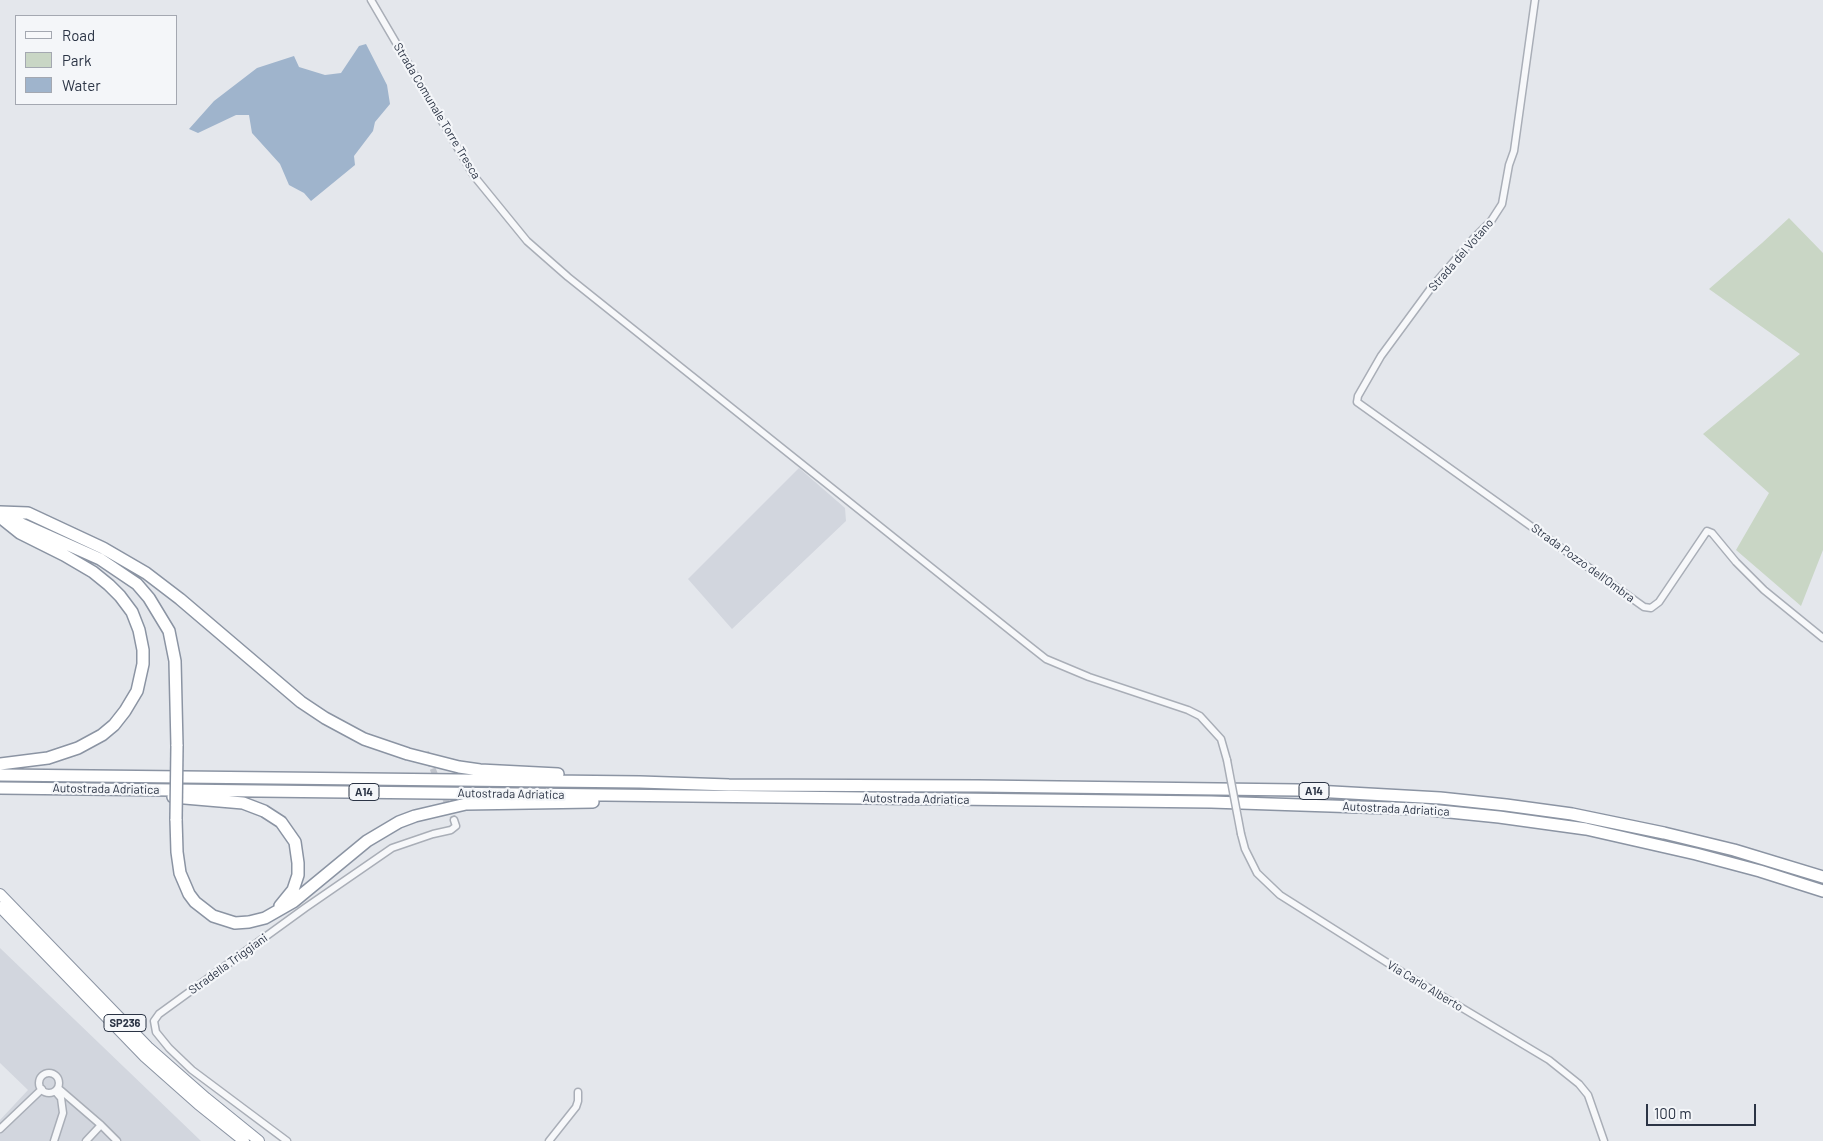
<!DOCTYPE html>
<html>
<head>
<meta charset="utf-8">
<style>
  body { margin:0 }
  #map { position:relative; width:1823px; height:1141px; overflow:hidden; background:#e4e7ec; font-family:Barlow,sans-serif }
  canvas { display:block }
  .legend { position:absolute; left:15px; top:15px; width:162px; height:90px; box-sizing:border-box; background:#f4f6f9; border:1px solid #a4a8b1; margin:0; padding:6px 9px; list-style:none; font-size:15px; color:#2b3445 }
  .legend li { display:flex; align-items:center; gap:10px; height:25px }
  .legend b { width:25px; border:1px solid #a4a8b1 }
  .scale { position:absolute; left:1646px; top:1104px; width:110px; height:22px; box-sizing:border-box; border:2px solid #2b3445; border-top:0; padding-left:6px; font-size:15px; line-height:18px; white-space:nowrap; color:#2b3445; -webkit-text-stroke:4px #f4f6f9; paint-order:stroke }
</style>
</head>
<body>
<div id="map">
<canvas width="1823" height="1141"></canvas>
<ul class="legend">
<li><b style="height:6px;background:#f7f8fa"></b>Road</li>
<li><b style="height:14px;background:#c9d6c5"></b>Park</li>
<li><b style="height:14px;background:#9fb4cc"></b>Water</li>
</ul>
<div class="scale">100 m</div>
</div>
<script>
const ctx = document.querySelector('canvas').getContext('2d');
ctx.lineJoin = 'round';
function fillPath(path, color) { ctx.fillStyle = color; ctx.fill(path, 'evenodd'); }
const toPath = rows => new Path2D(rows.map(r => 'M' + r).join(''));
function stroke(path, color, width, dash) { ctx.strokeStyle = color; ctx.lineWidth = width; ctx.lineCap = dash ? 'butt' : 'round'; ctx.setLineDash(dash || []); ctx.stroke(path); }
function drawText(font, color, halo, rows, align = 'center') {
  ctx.font = font + ' Barlow,sans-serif'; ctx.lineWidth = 4.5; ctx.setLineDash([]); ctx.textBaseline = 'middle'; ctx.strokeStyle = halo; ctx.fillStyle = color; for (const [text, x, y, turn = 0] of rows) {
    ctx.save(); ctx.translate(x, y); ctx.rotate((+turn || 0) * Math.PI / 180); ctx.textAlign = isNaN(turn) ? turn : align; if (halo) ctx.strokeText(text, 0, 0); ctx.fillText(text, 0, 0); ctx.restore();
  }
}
const built = toPath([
  [799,468,845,508,846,521,732,629,688,579],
  [0,948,201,1141,0,1141,0,1120,28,1090,0,1063]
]);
const green = toPath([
  [1789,218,1823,253,1823,550,1801,606,1736,550,1769,493,1703,434,1800,354,1709,289,1762,243]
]);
const water = toPath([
  [366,44,387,85,390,104,375,122,373,131,354,156,355,165,311,201,304,193,289,185,280,164,252,133,249,115,236,115,198,133,189,129,214,101,257,68,294,56,299,67,325,75,341,73,359,46]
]);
const minorTunnel = toPath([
  [426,752,438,782],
  [442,791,454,820]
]);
const minor = toPath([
  [371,0,474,176,527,241,568,277,1027,644,1046,659,1089,677,1188,710,1200,716,1221,739,1227,760],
  [1535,0,1514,151,1509,165,1502,204,1491,221,1474,238,1431,288,1381,356,1358,396,1357,402,1644,607,1651,608,1659,602,1707,531,1712,533,1736,562,1764,590,1823,638],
  [1241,834,1245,849,1257,873,1280,895,1402,972,1549,1060,1579,1084,1588,1095,1604,1141],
  '39 1083a10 10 0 1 1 20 0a10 10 0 1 1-20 0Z',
  [58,1088,101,1125],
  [0,1129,42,1089],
  [54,1141,63,1113,61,1098,55,1091],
  [86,1141,101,1125,117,1141],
  [287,1141,192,1070,169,1048,156,1032,154,1021,159,1014,305,908,392,848,433,834,451,830,456,826,454,820],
  [549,1141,576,1107,578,1101,578,1092]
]);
const trunk = toPath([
  [0,894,148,1047,206,1098,259,1141],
  [0,907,145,1057,198,1104,244,1141]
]);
const motorway = toPath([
  [0,512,28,513,103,548,146,573,180,599,301,702,325,718,364,739,408,754,459,767,480,770,558,774],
  [0,517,20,533,64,555,93,572,109,585,120,596,132,612,139,630,143,650,143,664,137,691,125,711,114,725,102,735,78,748,48,758,0,764],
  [8,518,100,559,137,584,149,598,169,631,175,661,177,746],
  [0,775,640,782,729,785,978,786,1297,790,1440,798,1506,805,1572,814,1664,833,1734,850,1823,877],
  [0,788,1211,802,1420,809,1499,817,1586,829,1696,854,1760,871,1823,891],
  [173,797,243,803,264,811,281,822,295,842,298,863,298,875,293,890,280,906],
  [176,819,177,852,180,873,189,894,195,902,213,916,235,923,249,922,265,918,293,902,367,841,399,822,415,816,466,804,593,802]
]);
const minorBridge = toPath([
  [1227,760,1241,834]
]);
const motorwayBridge = toPath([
  [176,819,177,746]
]);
const shields = [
  [1314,791,30],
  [364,792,30],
  [125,1023,42]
];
const shieldNames = [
  ["A14",1314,791],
  ["A14",364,792],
  ["SP236",125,1023]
];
const streetNames = [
  ["Strada Comunale Torre Tresca",437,111,59],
  ["Strada del Votano",1461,255,-49],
  ["Strada Pozzo dell'Ombra",1583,563,36],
  ["Autostrada Adriatica",106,789,1],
  ["Autostrada Adriatica",511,794,1],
  ["Autostrada Adriatica",916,799,1],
  ["Autostrada Adriatica",1396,809,3],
  ["Stradella Triggiani",228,964,-36],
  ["Via Carlo Alberto",1425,986,31]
];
fillPath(built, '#d2d6de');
fillPath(green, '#c9d6c5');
fillPath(water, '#9fb4cc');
stroke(minorTunnel, '#bfc3cb', 6, [6, 3]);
stroke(minor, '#a9aeb7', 9);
stroke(trunk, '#8b94a3', 12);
stroke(motorway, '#8b94a3', 14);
stroke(minor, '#f7f8fa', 6);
stroke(trunk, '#fff', 10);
stroke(motorway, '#fff', 11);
stroke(minorBridge, '#a9aeb7', 9, []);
stroke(motorwayBridge, '#8b94a3', 14, []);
stroke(minorBridge, '#f7f8fa', 6);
stroke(motorwayBridge, '#fff', 11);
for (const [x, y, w] of shields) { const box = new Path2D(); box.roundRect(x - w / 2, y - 8.5, w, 17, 4); ctx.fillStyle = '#f4f6f9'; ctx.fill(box); stroke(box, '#2b3445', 1); }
drawText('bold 11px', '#2b3445', null, shieldNames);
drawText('12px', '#2b3445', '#f4f6f9', streetNames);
</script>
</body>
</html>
